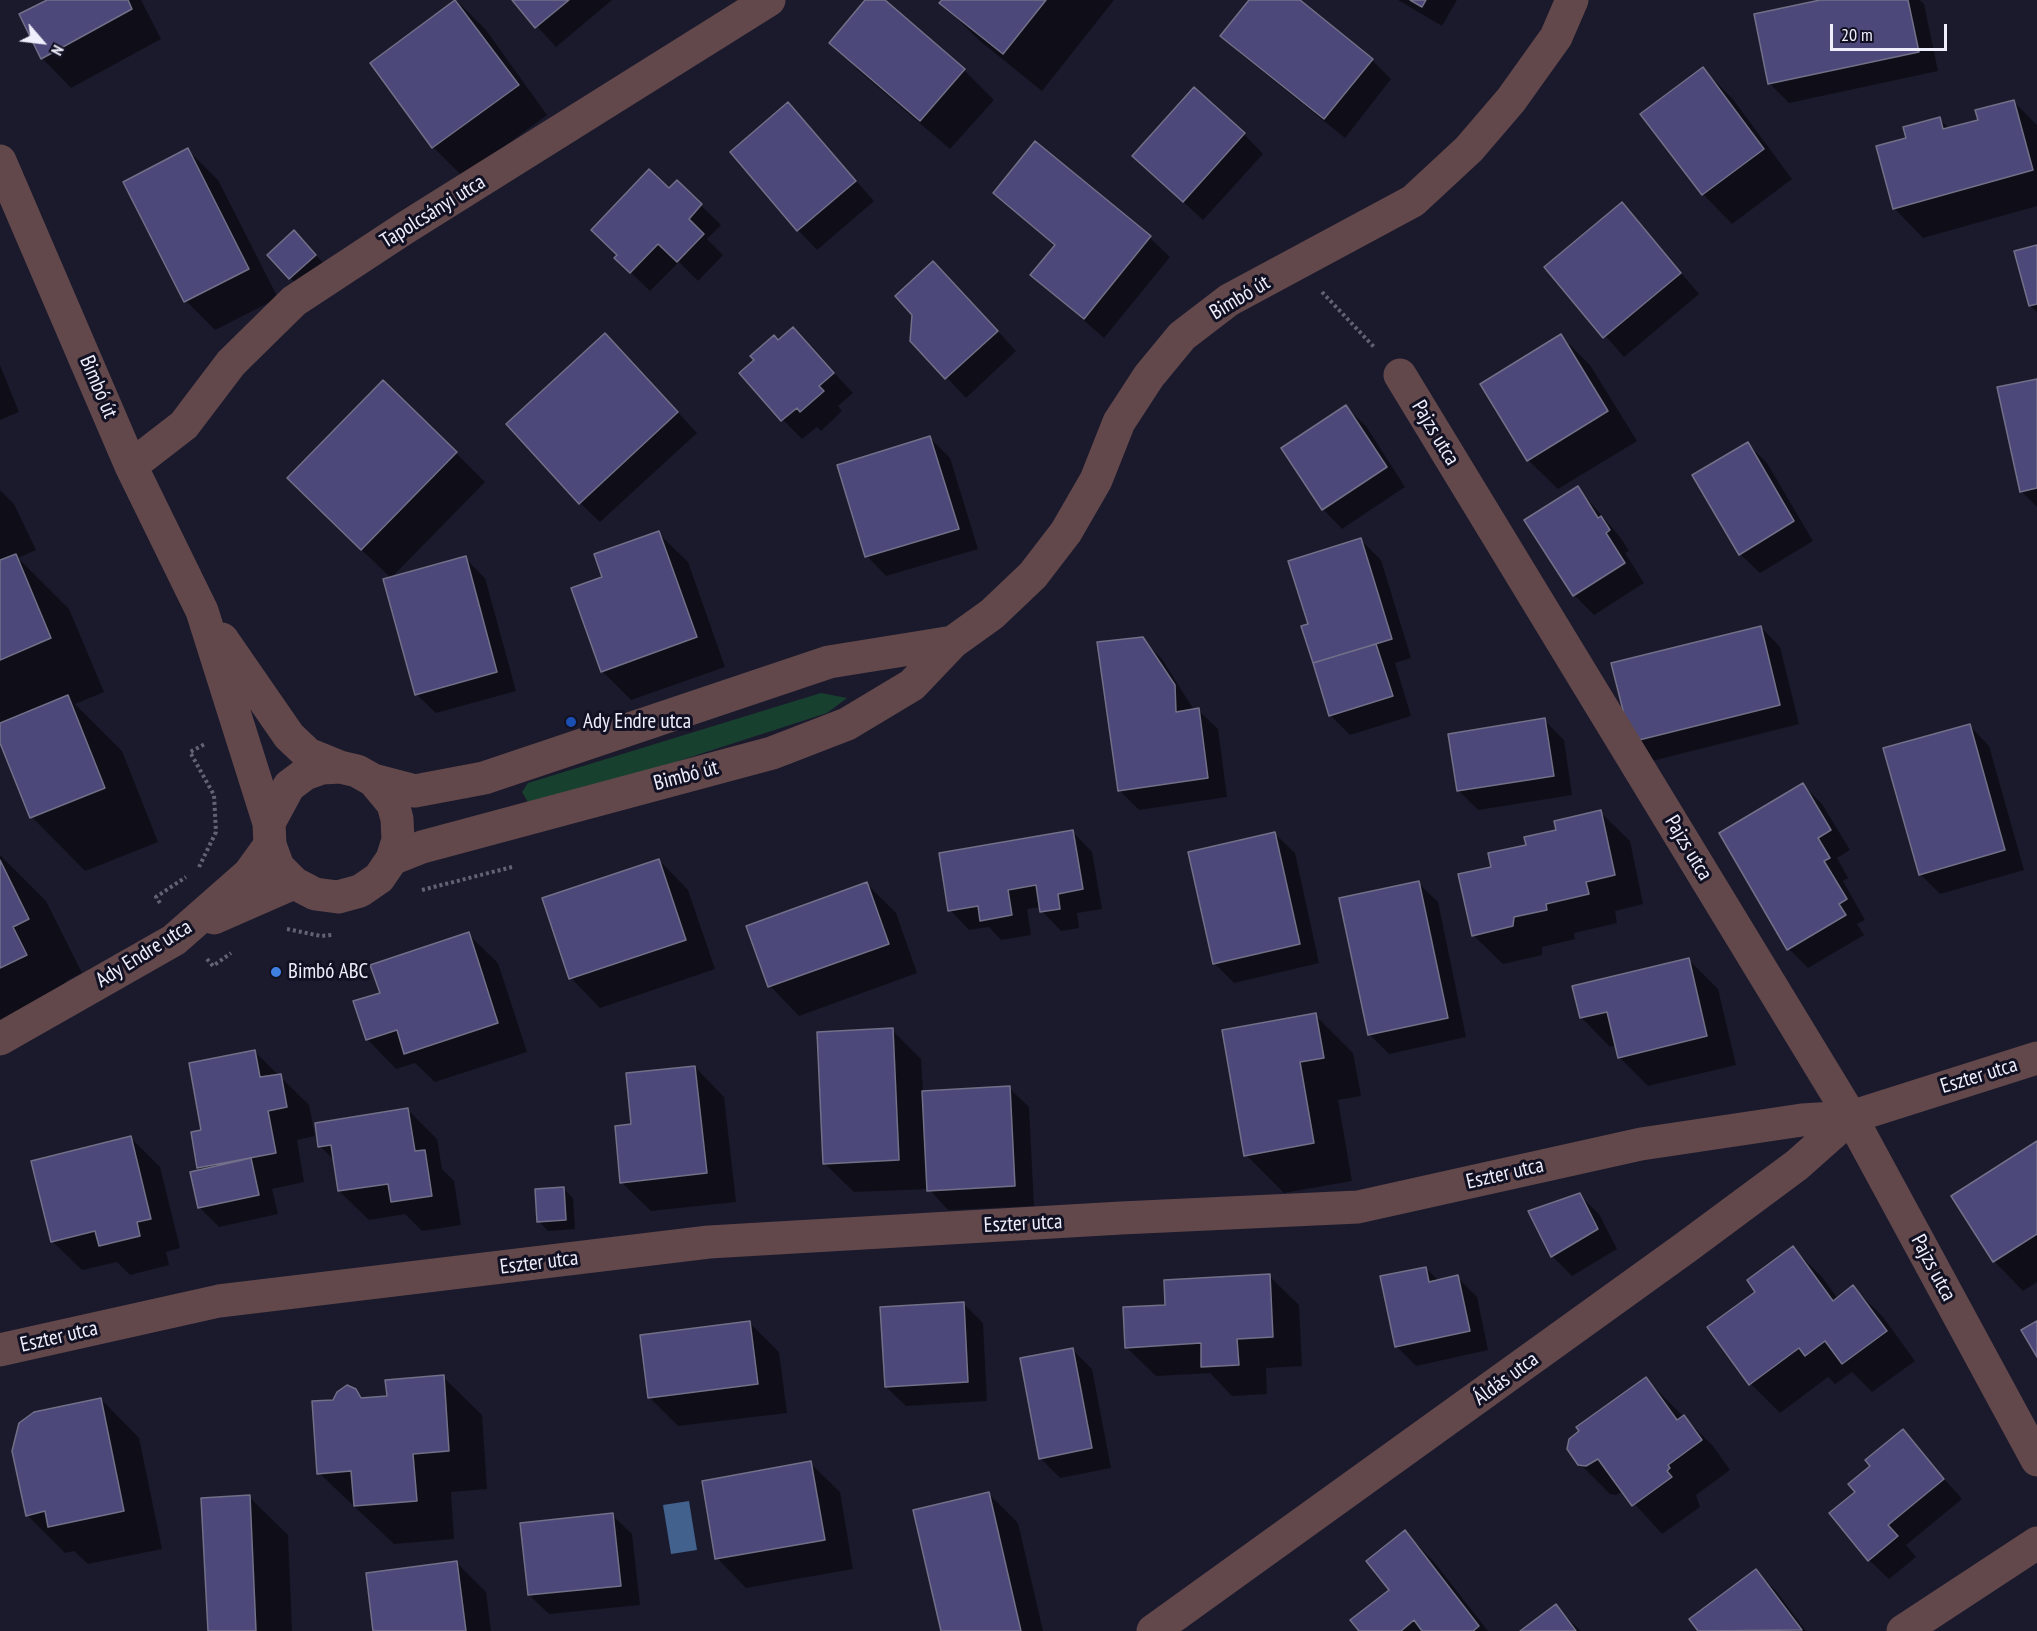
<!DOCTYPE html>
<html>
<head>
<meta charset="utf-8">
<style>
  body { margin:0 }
  #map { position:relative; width:2037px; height:1631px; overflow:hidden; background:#1b1a2d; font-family:"PT Sans Narrow",sans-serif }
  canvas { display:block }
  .north { position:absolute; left:12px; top:12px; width:60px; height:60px; -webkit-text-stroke:4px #121123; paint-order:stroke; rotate:118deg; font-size:16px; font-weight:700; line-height:24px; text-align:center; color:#eeeefc }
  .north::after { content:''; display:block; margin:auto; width:21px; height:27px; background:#eeeefc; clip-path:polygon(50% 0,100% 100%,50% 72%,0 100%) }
  .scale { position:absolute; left:1830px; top:24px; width:117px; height:27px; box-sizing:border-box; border:3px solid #eeeefc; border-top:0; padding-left:8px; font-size:18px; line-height:21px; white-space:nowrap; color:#eeeefc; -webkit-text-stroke:4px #121123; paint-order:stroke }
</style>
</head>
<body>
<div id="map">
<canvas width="2037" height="1631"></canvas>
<div class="north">N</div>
<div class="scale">20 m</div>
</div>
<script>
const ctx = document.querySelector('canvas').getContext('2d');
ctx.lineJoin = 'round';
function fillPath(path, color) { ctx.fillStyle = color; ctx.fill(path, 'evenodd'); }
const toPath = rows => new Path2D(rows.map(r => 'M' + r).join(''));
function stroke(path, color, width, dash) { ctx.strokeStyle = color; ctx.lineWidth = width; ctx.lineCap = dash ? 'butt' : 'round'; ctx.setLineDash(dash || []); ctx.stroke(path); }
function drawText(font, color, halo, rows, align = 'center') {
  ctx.font = font + ' "PT Sans Narrow",sans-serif'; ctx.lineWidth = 6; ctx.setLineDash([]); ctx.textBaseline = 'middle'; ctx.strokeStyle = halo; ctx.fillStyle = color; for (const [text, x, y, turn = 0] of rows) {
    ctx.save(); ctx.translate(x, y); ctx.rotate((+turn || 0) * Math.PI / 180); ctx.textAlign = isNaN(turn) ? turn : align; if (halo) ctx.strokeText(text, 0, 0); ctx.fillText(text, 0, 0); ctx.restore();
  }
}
const green = toPath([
  [821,693,847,698,827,713,539,806,528,802,522,792,528,783]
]);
const water = toPath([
  [689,1501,697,1550,671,1554,663,1505]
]);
const shadow = toPath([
  [50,0,141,0,161,39,71,88,42,58,21,14],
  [513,0,612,0,556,47],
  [867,0,883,0,964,70,994,100,950,149,860,72,831,42],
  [943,0,1114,0,1042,91,980,41,941,3],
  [1251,0,1298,0,1372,60,1391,79,1345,138,1242,55,1222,35],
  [1398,0,1457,0,1442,26],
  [1827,0,1920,0,1924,4,1938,71,1789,103,1769,83],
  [457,1,486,30,547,115,463,177,433,147,372,63],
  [1703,69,1732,98,1792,179,1732,224,1703,194,1642,114],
  [2014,102,2037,125,2037,206,1923,238,1894,208,1908,139,1939,119,1950,129,1979,121],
  [788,104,874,201,817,250,798,230],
  [1244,134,1263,154,1203,220,1134,156],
  [1035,143,1150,238,1170,257,1104,338,1032,275,1056,247,995,193],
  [188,150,218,180,278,298,215,330,186,301],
  [677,182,721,225,707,239,723,255,698,281,679,262,650,291,616,258],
  [1622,204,1699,294,1624,357,1546,267],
  [304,242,325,265,300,288,269,255],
  [2037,246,2037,312,2030,306],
  [953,282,1016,351,966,398,912,340],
  [793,329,853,393,838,406,842,411,821,431,817,427,802,439,783,420,779,342],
  [1561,336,1590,365,1637,441,1558,489,1528,460],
  [624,354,697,433,600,522,580,503],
  [0,365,19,412,0,420],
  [2037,380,2037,507,2021,491],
  [1346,407,1366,426,1405,487,1342,529,1323,509],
  [930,438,950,458,978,549,886,576,867,556],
  [1748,444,1767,463,1813,541,1760,573,1740,554],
  [456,453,485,482,391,578,318,508],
  [1578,488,1620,537,1629,551,1625,553,1644,583,1594,615,1574,595],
  [0,490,14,504,36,550,18,558,69,609,104,692,75,704,122,751,158,842,85,871,32,817,0,739],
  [658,533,688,562,725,667,631,700,602,671,604,578],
  [1361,540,1381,560,1411,658,1395,663,1411,716,1350,735,1330,715,1303,627,1310,625],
  [465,558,485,578,516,691,436,713,416,694],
  [1761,627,1780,647,1799,724,1652,761,1632,741],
  [1142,639,1162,659,1194,710,1198,710,1218,729,1227,797,1139,810,1119,790],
  [1544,720,1564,740,1572,795,1478,810,1458,790],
  [1970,726,1989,746,2024,870,1940,894,1920,874],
  [1803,785,1822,804,1850,850,1837,858,1848,878,1843,881,1865,920,1857,924,1864,935,1808,968,1789,949],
  [1600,812,1630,841,1643,904,1615,911,1617,923,1574,933,1575,939,1542,947,1542,955,1503,964,1473,935,1492,868,1527,846],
  [1073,832,1092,852,1102,909,1077,913,1079,928,1061,931,1042,911,1041,907,1027,909,1031,935,1001,940,989,927,969,930,950,910],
  [1275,834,1295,853,1319,963,1234,983,1214,963],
  [0,855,46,901,82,973,66,981,80,1009,0,1048],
  [659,860,688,890,715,969,600,1008,571,978],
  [1418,883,1438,902,1466,1037,1389,1054,1369,1034],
  [867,884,896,913,917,973,799,1016,770,986],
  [468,934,498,963,527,1052,435,1082,415,1063,396,1069,367,1039,382,994],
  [1688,959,1718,989,1736,1065,1648,1086,1619,1057,1616,1045,1610,1047,1581,1017],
  [1315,1015,1353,1053,1361,1096,1338,1100,1352,1181,1284,1193,1246,1155],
  [892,1030,921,1059,923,1092,1009,1088,1029,1107,1034,1206,948,1210,929,1189,854,1192,824,1163],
  [255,1052,309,1105,315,1136,297,1140,304,1182,272,1189,278,1214,219,1227,199,1207,201,1171,198,1168,192,1133,203,1131],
  [695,1067,724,1097,736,1202,651,1211,621,1182,633,1125],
  [408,1110,437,1139,442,1169,454,1181,461,1225,422,1231,405,1214,369,1220,339,1191,335,1161,320,1146],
  [130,1137,160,1167,180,1248,166,1252,169,1265,130,1275,117,1262,82,1270,52,1241],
  [2037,1143,2037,1282,2023,1291,1994,1261],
  [563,1188,573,1198,575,1229,548,1231,539,1221],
  [1579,1195,1599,1214,1617,1249,1572,1276,1552,1256],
  [1793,1248,1822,1277,1838,1299,1853,1287,1883,1317,1915,1361,1872,1392,1852,1372,1835,1384,1828,1377,1780,1413,1751,1384,1709,1328,1757,1292],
  [1426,1268,1439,1281,1457,1277,1477,1297,1488,1350,1416,1366,1396,1346],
  [1269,1276,1299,1305,1302,1366,1266,1368,1267,1394,1232,1396,1210,1373,1156,1376,1126,1347,1167,1306],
  [963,1303,983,1323,987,1401,906,1406,886,1387],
  [750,1323,779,1352,787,1413,678,1426,649,1397],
  [1072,1349,1092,1369,1111,1468,1060,1478,1040,1458],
  [443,1377,482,1415,487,1489,451,1492,454,1539,394,1544,319,1473,334,1401,355,1391,364,1400,388,1398],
  [1646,1379,1713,1446,1730,1470,1696,1495,1700,1507,1662,1534,1623,1491,1616,1495,1610,1494,1580,1464],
  [101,1399,139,1438,162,1549,88,1564,74,1551,65,1553,27,1515],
  [1902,1431,1962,1499,1906,1545,1916,1557,1889,1579,1869,1560,1857,1492,1872,1466],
  [810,1463,840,1492,853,1569,746,1588,717,1558],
  [989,1494,1018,1523,1043,1631,943,1631],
  [249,1497,288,1535,292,1631,209,1631],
  [612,1515,632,1534,640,1605,549,1614,529,1595],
  [1405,1532,1434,1562,1488,1631,1361,1631,1391,1590],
  [457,1563,486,1592,491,1631,375,1631],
  [1756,1571,1776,1591,1806,1631,1700,1631,1691,1619],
  [1555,1606,1581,1631,1522,1631]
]);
const building = toPath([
  [47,0,128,0,132,9,41,59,19,14,47,0],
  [455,0,519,85,432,148,370,63,455,0],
  [512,0,569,0,535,28,512,0],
  [865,0,885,0,965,69,920,121,829,43,865,0],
  [942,0,1046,0,1003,54,939,3,942,0],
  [1249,0,1300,0,1373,59,1324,119,1220,36,1249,0],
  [1410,0,1426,0,1422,7,1410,0],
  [1820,0,1908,0,1919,52,1768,84,1754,14,1820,0],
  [1703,67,1764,149,1702,195,1640,114,1703,67],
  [1194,87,1245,133,1183,202,1132,156,1194,87],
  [2014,100,2033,170,1893,209,1876,146,1906,138,1903,127,1940,117,1943,129,1978,120,1975,110,2014,100],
  [788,102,856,181,797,231,730,152,788,102],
  [1035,141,1151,236,1084,319,1030,275,1055,245,993,193,1035,141],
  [188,148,249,269,184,302,123,182,188,148],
  [649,169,669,188,677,180,702,204,689,219,704,234,677,262,658,244,630,273,614,258,617,255,591,230,649,169],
  [1622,202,1681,273,1603,338,1544,267,1622,202],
  [294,230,316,255,289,279,267,255,294,230],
  [2037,245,2037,304,2029,306,2014,251,2037,245],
  [933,261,998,331,945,379,910,341,912,315,895,296,933,261],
  [793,327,834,373,819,386,824,391,800,412,797,408,781,421,739,373,754,360,750,356,774,335,778,340,793,327],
  [605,333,678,412,579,504,506,424,605,333],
  [1561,334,1608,411,1527,461,1480,384,1561,334],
  [2037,379,2037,488,2020,492,1997,387,2037,379],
  [383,380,457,452,361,550,287,478,383,380],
  [1346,405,1387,467,1322,510,1281,448,1346,405],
  [930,436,959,529,865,557,837,465,930,436],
  [1748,442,1794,521,1739,555,1692,475,1748,442],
  [1578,486,1598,518,1601,516,1610,530,1606,533,1625,563,1573,596,1524,520,1578,486],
  [659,531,697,637,601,672,571,588,602,577,594,554,659,531],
  [1361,538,1392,639,1313,663,1301,626,1308,624,1288,561,1361,538],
  [16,554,51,638,0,660,0,560,16,554],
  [466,556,497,672,415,695,383,579,466,556],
  [1761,626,1780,705,1631,742,1611,663,1761,626],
  [1143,637,1175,685,1176,712,1199,708,1208,778,1118,791,1097,642,1143,637],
  [1376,644,1393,696,1329,716,1313,663,1376,644],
  [68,695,105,788,30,818,0,743,0,723,68,695],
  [1545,718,1554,776,1457,791,1448,734,1545,718],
  [1970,724,2005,850,1919,875,1883,748,1970,724],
  [1803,783,1831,830,1818,838,1830,858,1824,861,1847,899,1839,904,1846,915,1787,950,1719,833,1803,783],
  [1601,810,1615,875,1586,882,1589,894,1546,904,1547,910,1514,917,1513,926,1472,936,1458,874,1491,867,1488,853,1526,845,1524,837,1556,830,1554,821,1601,810],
  [1073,830,1083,889,1058,894,1060,909,1040,912,1036,885,1008,890,1012,915,980,921,978,906,948,911,939,853,1073,830],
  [1275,832,1300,944,1213,964,1188,852,1275,832],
  [659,859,686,940,569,979,542,898,659,859],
  [0,860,29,919,13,927,27,955,0,968,0,860],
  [1419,881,1448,1018,1368,1035,1339,898,1419,881],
  [867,882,889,944,768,987,746,926,867,882],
  [469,932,498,1023,404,1054,397,1030,366,1040,353,1001,380,993,370,965,469,932],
  [1689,958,1707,1036,1618,1058,1607,1012,1580,1018,1572,986,1689,958],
  [1316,1013,1324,1058,1300,1062,1314,1143,1244,1156,1222,1030,1316,1013],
  [893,1028,899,1160,823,1164,817,1032,893,1028],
  [255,1050,260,1077,281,1074,287,1107,268,1111,276,1153,197,1168,191,1132,201,1130,189,1063,255,1050],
  [695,1066,707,1173,620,1183,615,1126,631,1124,626,1073,695,1066],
  [1010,1086,1015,1186,927,1191,922,1091,1010,1086],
  [408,1108,415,1151,425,1150,432,1196,391,1202,388,1184,338,1191,331,1145,318,1147,315,1123,408,1108],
  [131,1136,151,1219,137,1222,140,1236,99,1246,95,1231,51,1242,31,1161,131,1136],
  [2037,1141,2037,1234,1993,1262,1951,1196,2037,1141],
  [251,1158,259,1195,198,1208,190,1172,251,1158],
  [564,1187,566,1220,537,1222,535,1189,564,1187],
  [1580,1193,1598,1229,1551,1257,1528,1211,1580,1193],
  [1793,1246,1833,1301,1853,1285,1887,1331,1842,1364,1825,1341,1805,1356,1799,1348,1749,1385,1707,1327,1755,1292,1747,1280,1793,1246],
  [1426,1267,1429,1282,1458,1275,1470,1331,1395,1347,1380,1276,1426,1267],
  [1270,1274,1273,1337,1237,1339,1239,1365,1201,1367,1201,1343,1125,1348,1123,1307,1165,1305,1164,1280,1270,1274],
  [964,1302,968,1382,885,1387,880,1307,964,1302],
  [750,1321,758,1384,648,1398,640,1335,750,1321],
  [2037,1321,2037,1357,2021,1330,2037,1321],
  [1073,1348,1092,1448,1039,1459,1020,1358,1073,1348],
  [444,1375,449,1451,413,1454,417,1501,354,1506,351,1471,317,1474,312,1401,333,1400,337,1392,347,1385,356,1389,361,1398,387,1396,385,1380,444,1375],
  [1646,1377,1677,1420,1684,1415,1702,1440,1668,1465,1670,1468,1667,1471,1672,1477,1632,1506,1598,1459,1586,1466,1578,1465,1567,1449,1569,1439,1579,1431,1576,1427,1646,1377],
  [101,1398,124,1511,48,1527,45,1511,26,1516,12,1451,19,1423,34,1412,101,1398],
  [1903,1429,1944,1479,1888,1525,1898,1536,1868,1561,1829,1513,1855,1492,1848,1484,1870,1466,1865,1460,1903,1429],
  [811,1461,825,1540,715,1559,702,1481,811,1461],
  [989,1492,1021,1631,941,1631,913,1510,989,1492],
  [250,1495,256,1631,208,1631,201,1498,250,1495],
  [613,1513,621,1586,528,1595,520,1523,613,1513],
  [1405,1530,1479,1626,1473,1631,1422,1631,1414,1620,1401,1631,1359,1631,1350,1620,1389,1590,1366,1561,1405,1530],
  [457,1561,466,1631,373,1631,366,1573,457,1561],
  [1756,1569,1802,1630,1698,1631,1689,1619,1756,1569],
  [1556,1604,1576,1631,1520,1631,1556,1604]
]);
const path = toPath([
  [1322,292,1375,348],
  [199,867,216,832,214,795,190,752,205,744],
  [422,890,512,867],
  [160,903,156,897,186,877],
  [287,929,321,936,332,935],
  [207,959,213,966,231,953]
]);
const minor = toPath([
  [0,161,131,466,202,611,269,823,270,845,278,867,294,883,315,894,338,897,360,891,379,878,392,859,398,840,397,819,393,804,373,780],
  [1400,375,1851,1117,2037,1460],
  [131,466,184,425,231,363,294,301,405,228,769,0],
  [222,639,289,736,308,754,340,767,357,771,373,780,415,791,484,778,829,662,953,642],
  [269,823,289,786,305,774,322,768,340,767],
  [392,859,422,847,772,753,847,724,912,685,953,642,992,614,1033,575,1066,532,1096,480,1119,422,1149,376,1182,336,1229,300,1413,201,1469,149,1511,100,1556,37,1572,0],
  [214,918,294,883],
  [0,1039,174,940,249,874,270,845],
  [0,1350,219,1301,709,1242,1121,1218,1358,1207,1641,1144,1802,1120,1851,1117,2037,1058],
  [1153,1631,1685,1248,1797,1165,1851,1117],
  [1903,1631,2037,1543]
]);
const markers = [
  [571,722,6,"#1a4fb4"],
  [276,972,6,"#3f7fe0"]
];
const streetNames = [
  ["Tapolcsányi utca",433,212,-32],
  ["Bimbó út",1240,298,-31],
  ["Bimbó út",98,387,67],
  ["Pajzs utca",1435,433,59],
  ["Bimbó út",686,776,-15],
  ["Pajzs utca",1688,848,59],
  ["Ady Endre utca",144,954,-32],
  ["Eszter utca",1979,1076,-17],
  ["Eszter utca",1505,1174,-13],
  ["Eszter utca",1023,1224,-3],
  ["Eszter utca",539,1263,-7],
  ["Pajzs utca",1933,1268,62],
  ["Eszter utca",59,1337,-13],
  ["Áldás utca",1506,1379,-36]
];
const poiNames = [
  ["Ady Endre utca",583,722],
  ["Bimbó ABC",288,972]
];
fillPath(green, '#18402f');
fillPath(water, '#42618d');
fillPath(shadow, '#0007');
fillPath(building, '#4c4879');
stroke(building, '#717088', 1.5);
stroke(path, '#636273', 4, [3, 3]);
stroke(minor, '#62484a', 33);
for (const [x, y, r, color] of markers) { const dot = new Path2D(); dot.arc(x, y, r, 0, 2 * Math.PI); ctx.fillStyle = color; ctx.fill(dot); stroke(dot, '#121123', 2); }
drawText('21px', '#eeeefc', '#121123', streetNames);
drawText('21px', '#eeeefc', '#121123', poiNames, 'left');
</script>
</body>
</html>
